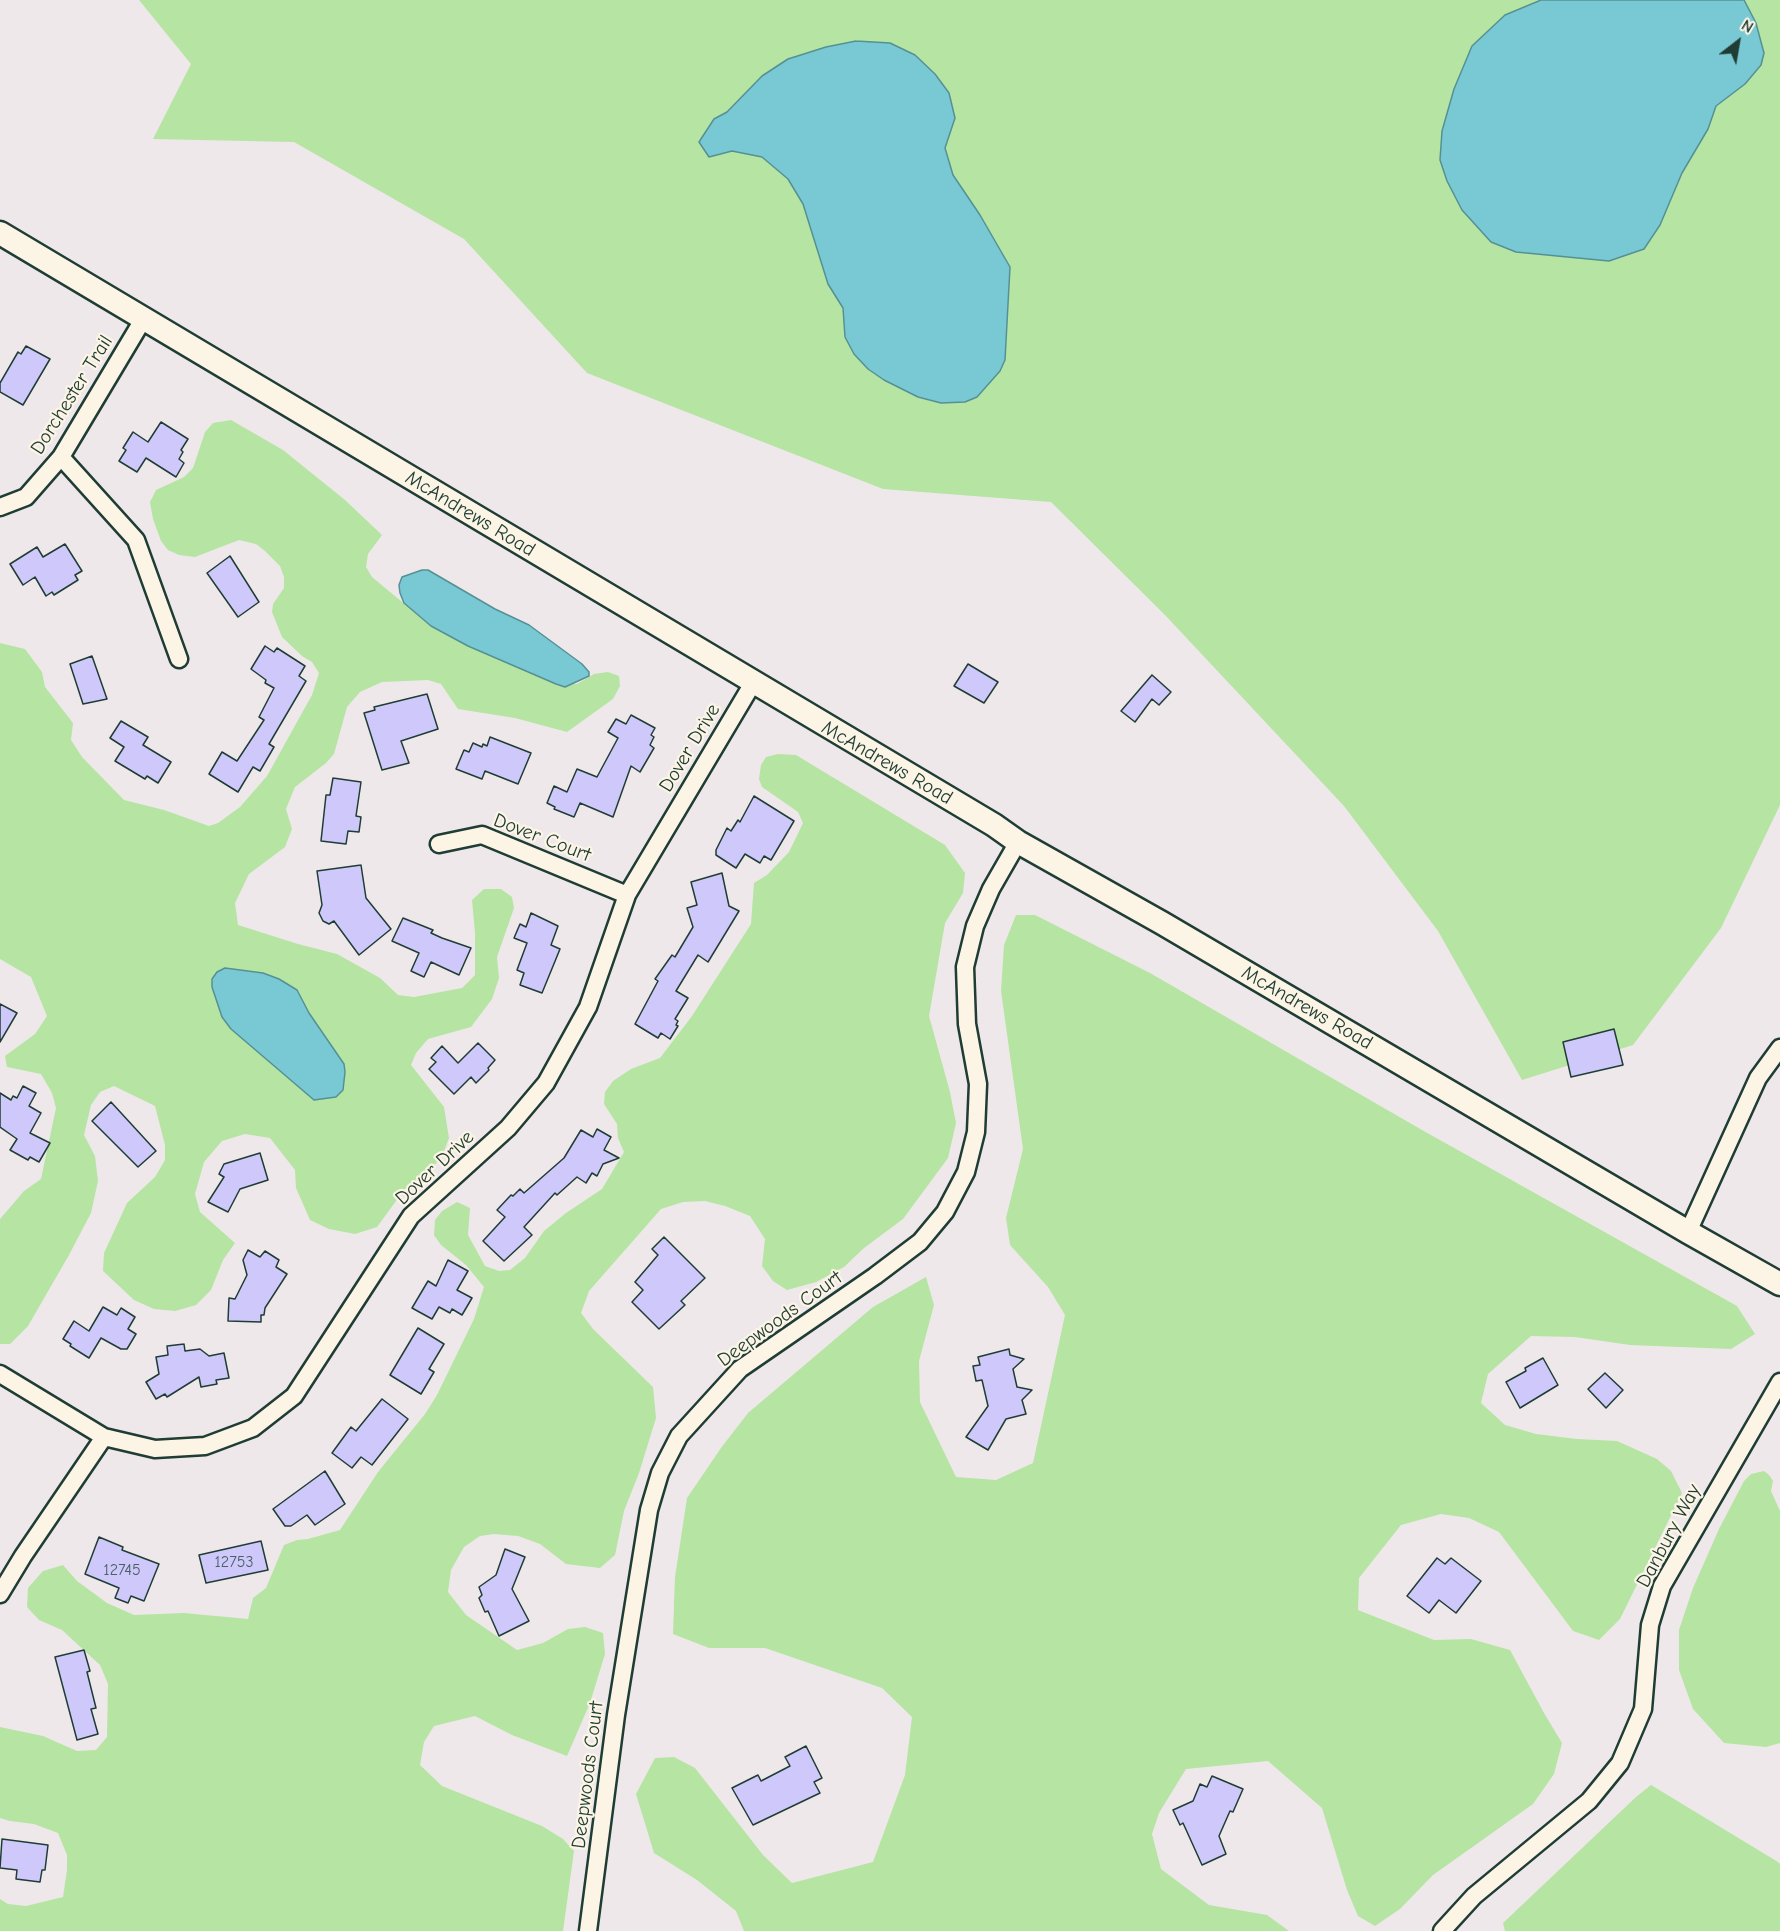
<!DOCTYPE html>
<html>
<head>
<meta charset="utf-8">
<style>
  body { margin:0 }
  #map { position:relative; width:1780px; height:1931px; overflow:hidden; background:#eee8eb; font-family:"Comic Neue",sans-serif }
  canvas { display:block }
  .north { position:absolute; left:1708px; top:12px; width:60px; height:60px; -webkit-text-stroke:4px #fcf5e5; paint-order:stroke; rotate:31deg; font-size:16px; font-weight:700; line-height:24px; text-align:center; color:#1f3d34 }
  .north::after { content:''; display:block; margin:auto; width:21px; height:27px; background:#1f3d34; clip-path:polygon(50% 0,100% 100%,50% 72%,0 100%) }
</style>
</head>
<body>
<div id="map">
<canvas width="1780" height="1931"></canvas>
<div class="north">N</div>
</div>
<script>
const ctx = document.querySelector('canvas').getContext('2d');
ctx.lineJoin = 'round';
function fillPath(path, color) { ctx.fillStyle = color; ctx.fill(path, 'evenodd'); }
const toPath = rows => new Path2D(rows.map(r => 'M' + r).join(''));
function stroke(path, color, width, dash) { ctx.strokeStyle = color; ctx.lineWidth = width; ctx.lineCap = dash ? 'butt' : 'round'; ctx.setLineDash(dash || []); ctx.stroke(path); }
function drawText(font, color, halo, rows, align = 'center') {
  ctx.font = font + ' "Comic Neue",sans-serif'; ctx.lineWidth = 4.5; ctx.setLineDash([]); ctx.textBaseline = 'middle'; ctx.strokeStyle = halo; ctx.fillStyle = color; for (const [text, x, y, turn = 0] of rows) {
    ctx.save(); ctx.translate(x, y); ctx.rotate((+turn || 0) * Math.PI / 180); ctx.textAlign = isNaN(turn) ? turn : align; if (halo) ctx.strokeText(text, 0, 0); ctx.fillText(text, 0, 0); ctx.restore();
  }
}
const green = toPath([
  [139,0,1780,0,1780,805,1721,928,1633,1045,1522,1080,1438,931,1344,806,1165,615,1051,502,883,489,587,373,464,239,294,142,153,139,191,64],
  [231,420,283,450,345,500,382,535,368,554,366,567,372,577,431,626,468,646,556,684,577,684,594,674,608,672,619,676,620,686,613,699,567,732,515,718,458,709,441,684,428,680,382,682,360,692,347,707,334,754,326,763,295,787,286,809,292,829,285,847,249,874,235,903,238,925,298,944,337,954,380,978,398,995,414,997,462,988,475,975,475,933,472,900,484,889,501,889,512,897,514,908,497,957,499,978,492,999,471,1027,428,1039,416,1053,411,1065,444,1107,449,1138,441,1159,404,1190,377,1227,355,1234,329,1229,310,1220,296,1188,295,1170,270,1138,245,1134,222,1141,204,1162,195,1194,200,1212,235,1243,223,1260,211,1290,196,1305,175,1311,154,1309,134,1300,103,1271,104,1253,127,1203,155,1177,165,1160,165,1145,155,1106,114,1086,100,1092,91,1105,84,1135,95,1156,98,1181,91,1213,69,1255,28,1326,10,1344,0,1344,0,1219,24,1191,41,1179,56,1108,52,1093,41,1074,7,1067,5,1056,35,1034,47,1016,31,977,0,959,0,643,25,649,42,672,45,687,73,723,71,740,82,757,124,800,164,810,209,826,218,823,240,807,267,776,312,695,319,673,312,662,302,656,282,637,272,612,273,604,284,588,284,577,280,566,265,551,256,544,239,540,195,557,179,555,168,550,161,541,153,519,150,502,156,490,184,477,193,468,205,432,213,423],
  [778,754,796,755,945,845,965,873,963,893,945,923,929,1016,950,1092,956,1123,948,1158,903,1219,864,1248,844,1267,816,1282,787,1290,773,1281,762,1266,765,1239,750,1216,725,1206,705,1201,683,1202,661,1209,589,1291,581,1313,593,1329,653,1387,656,1418,639,1473,624,1511,615,1555,600,1568,566,1564,540,1544,518,1536,494,1534,480,1536,464,1547,451,1570,448,1592,466,1615,517,1650,543,1643,568,1629,585,1627,603,1633,605,1654,590,1703,567,1756,512,1735,475,1716,434,1726,424,1742,420,1765,442,1786,542,1826,563,1839,574,1851,563,1931,0,1931,0,1899,8,1904,26,1906,63,1897,67,1870,67,1855,58,1833,34,1824,10,1821,0,1818,0,1727,43,1736,77,1751,96,1750,107,1737,108,1684,100,1665,62,1630,39,1620,27,1607,28,1588,43,1571,63,1565,77,1581,107,1603,134,1615,184,1613,248,1619,253,1598,266,1588,284,1545,297,1540,308,1539,340,1530,378,1472,425,1414,437,1395,474,1319,484,1287,466,1265,441,1245,434,1235,435,1220,442,1211,457,1202,470,1208,468,1235,485,1266,499,1271,510,1270,525,1258,544,1231,566,1213,602,1189,624,1152,618,1138,617,1124,604,1104,605,1092,613,1081,631,1069,660,1058,692,1016,751,924,754,883,767,875,789,852,803,823,798,812,762,787,759,779,761,765,766,757],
  [1016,915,1035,915,1150,973,1422,1130,1737,1306,1755,1334,1731,1349,1630,1345,1575,1337,1531,1336,1488,1374,1481,1403,1505,1425,1536,1434,1577,1439,1617,1441,1657,1459,1671,1471,1682,1493,1620,1619,1599,1640,1573,1631,1499,1532,1469,1518,1441,1514,1401,1525,1359,1578,1358,1610,1434,1640,1471,1639,1510,1650,1544,1713,1562,1743,1554,1774,1533,1804,1433,1875,1400,1909,1375,1926,1358,1916,1347,1890,1322,1808,1268,1761,1186,1769,1159,1813,1152,1834,1161,1869,1209,1905,1267,1915,1289,1931,744,1931,736,1911,697,1880,654,1853,636,1794,655,1758,674,1757,695,1768,763,1855,792,1883,873,1862,905,1775,912,1717,882,1688,765,1648,709,1648,673,1634,675,1577,687,1498,721,1448,748,1413,873,1307,926,1277,934,1305,919,1361,920,1402,956,1477,996,1480,1033,1463,1065,1315,1048,1287,1010,1245,1006,1218,1023,1149,1001,991,1004,945],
  [1764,1471,1769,1475,1773,1481,1771,1491,1780,1511,1780,1743,1766,1747,1724,1743,1693,1709,1679,1670,1679,1630,1693,1588,1719,1529,1744,1481,1751,1474],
  [1651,1785,1778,1862,1780,1864,1780,1931,1505,1931,1503,1923,1636,1797]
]);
const water = toPath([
  [1541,0,1744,0,1756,23,1761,42,1764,53,1761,65,1745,84,1716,106,1708,129,1682,173,1660,225,1644,249,1609,261,1516,252,1491,242,1462,210,1447,181,1440,160,1442,131,1454,89,1472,46,1505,15,1541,0],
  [856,41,890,43,915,55,935,74,949,93,955,118,945,148,953,175,980,215,1010,267,1005,360,1000,371,977,397,965,402,941,403,918,397,884,380,868,369,854,354,845,337,843,308,828,284,803,204,788,179,762,157,732,151,709,157,699,142,714,119,727,112,762,76,788,59,826,47,856,41],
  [422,570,428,570,495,609,529,625,582,664,589,672,589,676,565,687,556,684,468,646,431,626,404,603,400,593,399,585,402,577,422,570],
  [225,968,263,973,279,979,297,990,309,1013,344,1064,345,1072,343,1090,336,1097,314,1100,231,1029,222,1017,212,987,212,979,217,972,225,968]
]);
const building = toPath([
  [26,346,50,359,23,405,0,392,0,383,18,352,21,354,26,346],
  [161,422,188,439,181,450,183,452,179,459,184,463,176,477,146,458,137,472,119,461,126,450,123,448,133,432,148,442,161,422],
  [65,544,82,571,75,575,78,580,54,595,52,592,46,596,35,577,23,585,10,564,37,547,43,557,65,544],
  [230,556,259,602,238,617,207,573,230,556],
  [265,646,274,652,277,648,305,666,299,676,306,681,269,744,274,747,260,771,253,767,238,792,209,774,222,752,237,761,264,720,259,717,274,688,265,683,266,680,251,669,265,646],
  [92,656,107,699,83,704,70,664,92,656],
  [968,664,998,682,984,703,954,686,968,664],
  [1152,675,1171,692,1159,705,1152,699,1135,722,1121,711,1152,675],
  [427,694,438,729,401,741,409,763,382,770,364,713,375,710,374,707,427,694],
  [631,715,655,728,651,735,654,737,650,745,654,748,640,772,631,766,613,817,580,803,574,817,554,809,555,807,547,803,554,786,567,792,577,769,597,777,618,738,608,732,616,719,626,724,631,715],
  [121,721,148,737,143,745,171,762,158,783,147,776,145,779,115,761,124,747,110,738,121,721],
  [490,737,531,753,518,784,485,771,482,779,456,769,464,750,469,752,473,743,482,747,483,744,487,746,490,737],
  [333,778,361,782,356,816,361,817,359,832,348,831,346,844,321,841,326,795,330,795,333,778],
  [754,796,794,821,771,860,764,856,760,863,745,854,736,868,716,855,716,850,727,828,731,831,738,820,740,822,754,796],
  [361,865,366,898,391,929,359,955,334,921,329,924,323,921,319,913,322,905,317,871,361,865],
  [722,873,729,906,739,911,708,962,698,955,676,991,688,998,675,1019,678,1021,676,1025,678,1026,670,1039,661,1033,658,1038,635,1024,658,981,655,979,672,955,675,957,693,927,687,908,697,905,691,882,722,873],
  [531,913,558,926,551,945,560,949,542,993,520,985,524,973,517,970,527,943,514,938,520,924,526,927,531,913],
  [403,918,433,930,431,933,442,938,471,948,459,975,431,962,424,977,411,971,419,953,392,941,403,918],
  [0,1004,17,1013,0,1042,0,1004],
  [1614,1029,1623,1065,1571,1077,1563,1042,1614,1029],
  [478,1043,495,1060,488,1068,489,1070,476,1083,471,1077,454,1094,429,1069,436,1062,431,1058,442,1046,458,1063,478,1043],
  [23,1086,36,1093,29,1106,41,1113,30,1133,50,1143,39,1162,30,1157,28,1160,10,1150,17,1139,0,1127,0,1093,11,1100,13,1096,17,1098,23,1086],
  [111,1102,156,1151,138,1167,92,1121,111,1102],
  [597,1129,611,1137,604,1150,619,1158,603,1164,597,1176,592,1173,586,1183,577,1177,557,1195,555,1193,524,1227,532,1235,504,1261,483,1241,505,1217,497,1210,511,1195,513,1196,520,1189,524,1193,564,1158,581,1130,593,1137,597,1129],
  [260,1153,268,1180,240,1189,228,1212,208,1202,224,1177,219,1174,224,1164,260,1153],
  [664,1237,705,1278,681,1301,685,1305,659,1329,632,1302,643,1290,635,1282,658,1255,652,1249,664,1237],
  [248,1250,260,1257,265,1251,279,1260,276,1267,287,1274,265,1308,264,1315,261,1315,261,1322,228,1321,229,1298,235,1299,247,1275,243,1260,248,1250],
  [448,1260,468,1271,457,1290,472,1298,462,1315,452,1309,450,1313,439,1307,432,1319,412,1308,428,1281,436,1286,448,1260],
  [103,1307,117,1315,121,1308,135,1317,128,1329,136,1334,127,1349,121,1349,101,1338,89,1358,70,1346,71,1344,63,1339,74,1321,89,1331,103,1307],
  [418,1328,444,1344,429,1369,434,1372,421,1394,390,1375,418,1328],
  [184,1344,185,1351,200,1349,209,1356,224,1353,229,1378,216,1380,217,1384,201,1387,199,1377,167,1397,165,1394,156,1399,146,1382,159,1374,156,1357,168,1355,167,1346,184,1344],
  [1009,1349,1010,1355,1024,1359,1013,1369,1017,1387,1032,1390,1022,1400,1026,1414,1006,1419,988,1450,966,1437,988,1406,982,1380,976,1381,973,1366,980,1365,978,1357,1009,1349],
  [1543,1358,1558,1385,1520,1408,1506,1382,1526,1371,1525,1368,1543,1358],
  [1605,1373,1623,1390,1606,1408,1588,1389,1605,1373],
  [382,1399,408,1419,372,1465,361,1457,352,1468,332,1453,351,1427,356,1431,382,1399],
  [325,1471,345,1504,315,1525,307,1515,291,1526,285,1526,273,1509,325,1471],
  [99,1537,123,1547,122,1550,159,1564,144,1601,131,1596,128,1603,115,1598,119,1588,85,1574,99,1537],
  [261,1541,268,1570,206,1583,199,1555,261,1541],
  [505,1549,525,1557,512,1589,529,1621,499,1636,488,1611,485,1612,479,1598,482,1595,479,1587,496,1575,505,1549],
  [1437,1558,1445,1564,1451,1558,1481,1581,1456,1613,1439,1600,1429,1613,1407,1596,1437,1558],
  [84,1650,90,1671,87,1672,96,1708,91,1709,98,1734,77,1740,55,1657,84,1650],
  [806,1746,822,1778,814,1782,820,1793,753,1825,732,1788,758,1775,761,1781,790,1766,785,1757,806,1746],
  [1212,1776,1243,1789,1233,1812,1230,1811,1219,1836,1226,1854,1202,1865,1183,1823,1180,1825,1173,1810,1193,1801,1200,1784,1207,1787,1212,1776],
  [2,1839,48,1845,45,1870,42,1870,40,1882,16,1879,17,1870,0,1868,2,1839]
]);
const minor = toPath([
  [61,457,136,540,179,659],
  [0,507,26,497,61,457,144,318],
  [439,844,482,835,627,895],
  [1688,1232,1758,1078,1780,1048],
  [0,1374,104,1437,155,1449,205,1446,253,1428,294,1396,411,1216,508,1128,546,1083,588,1007,627,895,753,683],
  [0,1594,23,1556,104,1437],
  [588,1931,616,1715,649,1510,660,1473,679,1436,740,1369,875,1276,920,1242,945,1212,966,1172,976,1132,978,1084,967,1024,965,967,975,926,991,889,1018,842],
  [1442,1931,1474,1896,1589,1801,1620,1763,1643,1709,1650,1625,1662,1586,1780,1382]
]);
const secondary = toPath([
  [0,233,994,825,1018,842,1162,923,1688,1232,1780,1284]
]);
const numberNames = [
  ["12753",234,1562],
  ["12745",122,1570]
];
const streetNames = [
  ["Dorchester Trail",72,395,-58],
  ["McAndrews Road",470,514,31],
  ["Dover Drive",690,748,-59],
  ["McAndrews Road",887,763,30],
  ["Dover Court",542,838,21],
  ["McAndrews Road",1307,1008,30],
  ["Dover Drive",435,1168,-43],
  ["Deepwoods Court",780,1319,-36],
  ["Danbury Way",1669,1536,-62],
  ["Deepwoods Court",588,1775,-83]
];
fillPath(green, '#b6e4a2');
fillPath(water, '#79c9d4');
stroke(water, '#559194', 1.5);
fillPath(building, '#cfc8fa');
stroke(building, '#1f3d34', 1.5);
stroke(minor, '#1f3d34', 21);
stroke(secondary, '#1f3d34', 27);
stroke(minor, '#fcf5e5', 16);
stroke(secondary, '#fcf5e5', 22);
drawText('16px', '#4b6066', null, numberNames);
drawText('20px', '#1f3d34', '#fcf5e5', streetNames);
</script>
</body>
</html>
